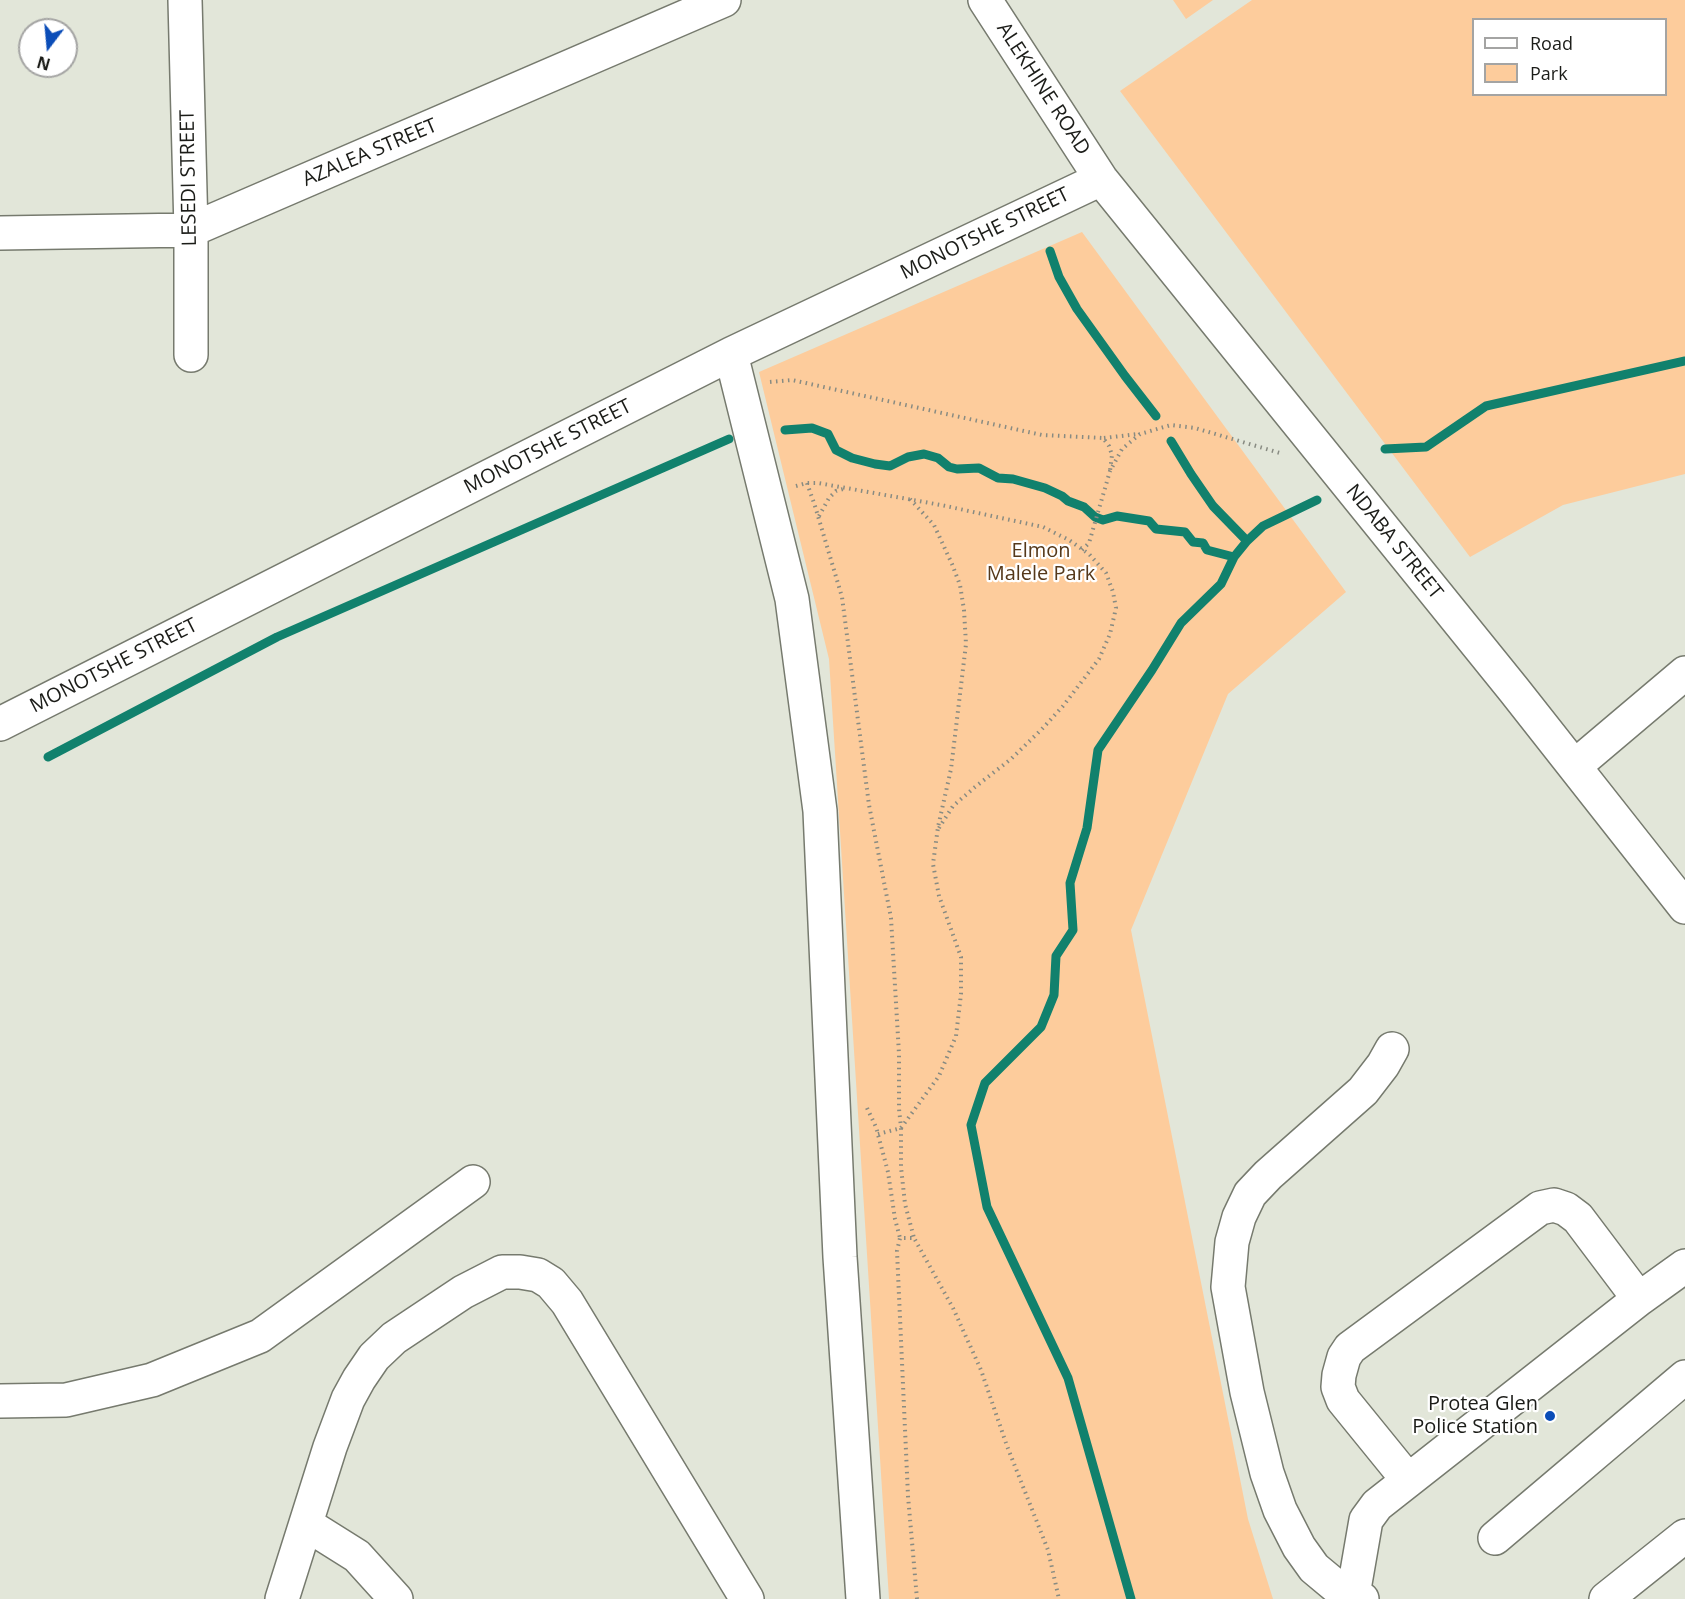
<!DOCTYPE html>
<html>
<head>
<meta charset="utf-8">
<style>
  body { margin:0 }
  #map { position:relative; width:1685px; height:1599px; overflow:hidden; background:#e2e6d9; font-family:"Open Sans",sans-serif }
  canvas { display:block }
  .legend { position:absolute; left:1472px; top:18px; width:195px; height:78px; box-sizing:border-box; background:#fff; border:2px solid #a4a4a3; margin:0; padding:8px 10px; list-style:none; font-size:18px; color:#1b1c18 }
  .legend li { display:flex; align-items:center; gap:12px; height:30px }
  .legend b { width:30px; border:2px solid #a4a4a3 }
  .north { position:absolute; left:18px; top:18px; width:60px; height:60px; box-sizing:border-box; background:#fff; border:2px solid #a4a4a3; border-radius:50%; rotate:196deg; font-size:16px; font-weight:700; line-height:24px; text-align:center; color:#1b1c18 }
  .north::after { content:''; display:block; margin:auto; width:21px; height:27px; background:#0b4db8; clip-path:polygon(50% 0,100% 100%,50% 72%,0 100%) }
</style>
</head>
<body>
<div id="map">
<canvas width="1685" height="1599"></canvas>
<ul class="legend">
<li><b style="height:8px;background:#fff"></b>Road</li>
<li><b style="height:16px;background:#fdcc9c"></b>Park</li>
</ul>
<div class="north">N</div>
</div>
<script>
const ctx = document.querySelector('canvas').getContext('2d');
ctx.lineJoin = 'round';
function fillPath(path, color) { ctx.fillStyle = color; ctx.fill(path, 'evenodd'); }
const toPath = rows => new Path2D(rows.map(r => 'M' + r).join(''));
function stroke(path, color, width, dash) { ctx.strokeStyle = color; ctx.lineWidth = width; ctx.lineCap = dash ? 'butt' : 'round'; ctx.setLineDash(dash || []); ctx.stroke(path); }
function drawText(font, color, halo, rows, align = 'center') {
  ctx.font = font + ' "Open Sans",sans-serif'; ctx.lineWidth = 4.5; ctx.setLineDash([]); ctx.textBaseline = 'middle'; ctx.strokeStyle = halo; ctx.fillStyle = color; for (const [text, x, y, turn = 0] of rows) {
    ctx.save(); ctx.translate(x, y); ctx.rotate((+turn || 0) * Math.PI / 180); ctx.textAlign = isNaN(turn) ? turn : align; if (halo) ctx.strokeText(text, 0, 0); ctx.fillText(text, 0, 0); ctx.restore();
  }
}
const green = toPath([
  [1173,0,1213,0,1186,19],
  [1252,0,1685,0,1685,474,1563,505,1470,557,1120,91],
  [1474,20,1666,20,1666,94,1474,94],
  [1082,232,1346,592,1228,694,1131,930,1248,1519,1273,1599,889,1599,829,659,759,372]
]);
const stream = toPath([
  [1050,251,1059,277,1077,309,1125,376,1156,416],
  [785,430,812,428,828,434,836,450,852,458,875,464,890,466,908,457,924,454,938,458,949,467,957,469,979,468,998,478,1013,479,1045,488,1062,496,1068,501,1084,507,1095,517,1103,520,1117,516,1149,521,1156,529,1185,532,1193,542,1203,543,1207,550,1234,557],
  [1171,441,1191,474,1213,506,1247,541],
  [1385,449,1426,447,1486,406,1685,361],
  [48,757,277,637,729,439],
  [1131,1599,1068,1378,987,1207,971,1125,985,1083,1041,1027,1054,995,1056,956,1073,930,1070,883,1087,828,1098,750,1152,670,1181,623,1221,584,1234,557,1247,541,1263,526,1317,500]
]);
const path = toPath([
  [770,382,792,380,1042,435,1103,438,1109,446,1112,455,1110,471],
  [1104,438,1138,434],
  [807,483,815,506,842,597,869,805,891,918,899,1054,899,1109,901,1127],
  [796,486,807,483,818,483,941,505,1043,527,1069,540,1089,554,1106,573,1113,592,1116,608,1110,634,1099,659,1063,706,1042,729,1011,759,975,787,953,806,937,831],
  [819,516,829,498,836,491,843,489],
  [1082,550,1089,543,1110,471,1122,449,1140,434,1171,425,1195,428,1280,453],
  [867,1108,876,1127,888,1172,895,1219,900,1238],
  [901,1128,939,1076,956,1036,961,994,961,957,939,896,933,864,938,827,951,769,966,644,964,610,960,585,952,564,934,525,910,499],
  [878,1134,901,1128,901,1167,905,1204,914,1238],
  [917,1599,908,1496,897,1251,900,1238,914,1238,953,1308,981,1370,1007,1446,1048,1550,1059,1599]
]);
const minor = toPath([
  [185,0,191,230,191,355],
  [985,0,1101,179,1514,690,1685,907],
  [0,233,191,230,724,0],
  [731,354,792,599,820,811,840,1257,863,1599],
  [0,724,731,354,1101,179],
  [1575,766,1685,673],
  [0,1401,66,1400,152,1380,260,1336,473,1182],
  [1408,1480,1343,1400,1338,1387,1339,1375,1344,1357,1350,1348,1540,1208,1554,1205,1566,1209,1578,1218,1639,1299],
  [306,1524,357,1556,396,1599],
  [1495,1538,1685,1377],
  [1353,1595,1366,1520,1377,1505,1639,1299,1685,1266],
  [282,1599,330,1447,348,1399,359,1379,374,1357,394,1338,463,1292,502,1272,520,1272,538,1275,551,1283,567,1302,747,1599],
  [1362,1599,1338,1588,1314,1568,1299,1547,1280,1510,1267,1473,1247,1392,1228,1287,1232,1242,1239,1217,1250,1194,1268,1175,1363,1091,1383,1065,1392,1049],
  [1606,1599,1685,1536]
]);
const markers = [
  [1550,1416,6,"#0b4db8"]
];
const streetNames = [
  ["ALEKHINE ROAD",1043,89,57],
  ["AZALEA STREET",370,153,-23],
  ["LESEDI STREET",189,178,-91],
  ["MONOTSHE STREET",985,234,-26],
  ["MONOTSHE STREET",548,447,-27],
  ["NDABA STREET",1394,542,51],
  ["MONOTSHE STREET",114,666,-27]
];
const parkNames = [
  ["Elmon",1041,551],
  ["Malele Park",1041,574]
];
const poiNames = [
  ["Protea Glen",1538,1404],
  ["Police Station",1538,1427]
];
fillPath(green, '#fdcc9c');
stroke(stream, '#11816d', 9);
stroke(minor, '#767a6e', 36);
stroke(path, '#888b82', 4, [1.5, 4.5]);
stroke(minor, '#fff', 33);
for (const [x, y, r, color] of markers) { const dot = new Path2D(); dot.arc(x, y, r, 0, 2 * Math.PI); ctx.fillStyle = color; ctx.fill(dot); stroke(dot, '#fff', 2); }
drawText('20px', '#1b1c18', '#fff', streetNames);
drawText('20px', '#55381a', '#fff', parkNames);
drawText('20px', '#1b1c18', '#fff', poiNames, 'right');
</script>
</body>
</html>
